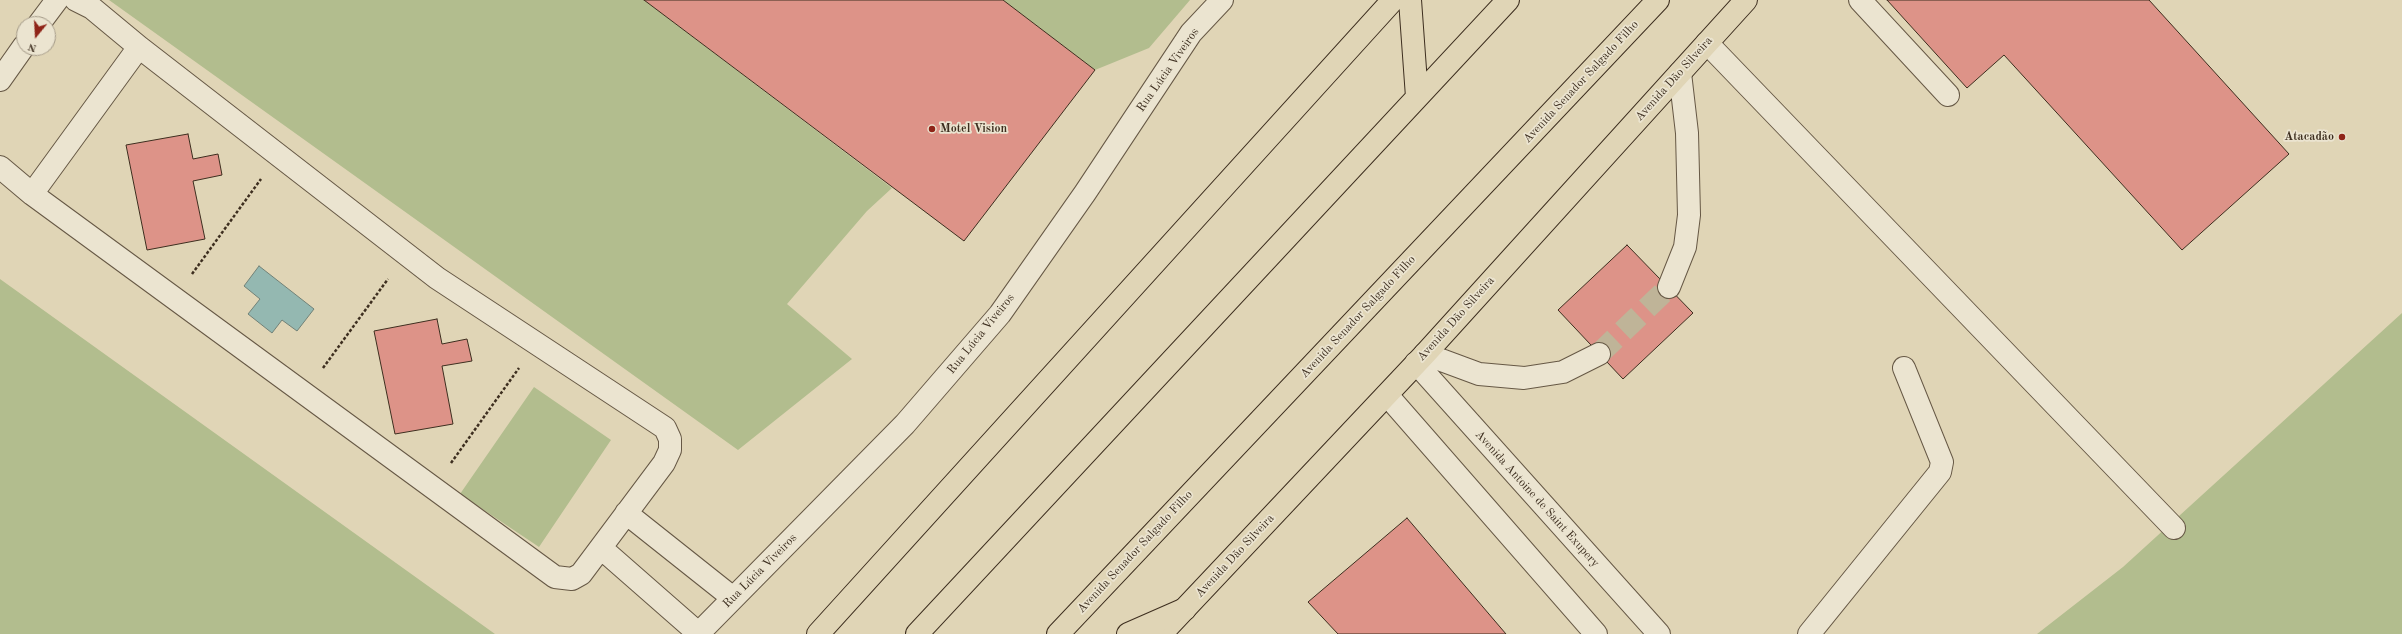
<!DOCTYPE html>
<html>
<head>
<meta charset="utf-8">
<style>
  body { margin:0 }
  #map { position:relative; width:2402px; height:634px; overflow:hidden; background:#e0d5b6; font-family:"Old Standard TT",serif }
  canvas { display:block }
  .north { position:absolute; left:16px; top:16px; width:40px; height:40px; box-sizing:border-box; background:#ebe4d0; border:1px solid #a59b89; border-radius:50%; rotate:198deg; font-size:11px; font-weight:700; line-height:16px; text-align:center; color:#3d2e1f }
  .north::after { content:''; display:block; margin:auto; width:14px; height:18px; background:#8f2418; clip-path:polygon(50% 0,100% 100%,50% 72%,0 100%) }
</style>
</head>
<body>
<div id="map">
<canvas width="2402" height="634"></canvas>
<div class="north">N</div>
</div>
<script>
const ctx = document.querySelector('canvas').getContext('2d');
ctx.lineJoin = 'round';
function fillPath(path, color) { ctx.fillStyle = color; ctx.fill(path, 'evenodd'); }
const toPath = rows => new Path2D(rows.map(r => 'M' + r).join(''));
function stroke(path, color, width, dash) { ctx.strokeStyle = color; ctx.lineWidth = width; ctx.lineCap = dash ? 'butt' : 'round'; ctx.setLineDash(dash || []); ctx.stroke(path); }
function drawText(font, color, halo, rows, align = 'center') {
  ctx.font = font + ' "Old Standard TT",serif'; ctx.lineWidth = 3.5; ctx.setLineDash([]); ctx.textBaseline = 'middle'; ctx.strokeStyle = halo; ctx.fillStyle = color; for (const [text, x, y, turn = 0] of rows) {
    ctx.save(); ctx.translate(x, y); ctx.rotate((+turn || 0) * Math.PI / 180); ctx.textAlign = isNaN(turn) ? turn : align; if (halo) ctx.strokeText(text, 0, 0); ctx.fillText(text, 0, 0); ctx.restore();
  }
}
const green = toPath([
  [109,0,644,0,892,188,867,211,787,304,852,359,738,450],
  [1003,0,1190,0,1149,48,1095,70],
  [0,279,495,634,0,634],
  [2402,313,2402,634,2037,634,2123,567],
  [534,387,611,440,539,547,460,494]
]);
const water = toPath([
  [259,266,314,309,297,331,282,320,272,333,248,314,260,299,244,286,259,266]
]);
const building = toPath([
  [644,0,1003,0,1095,70,964,241,644,0],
  [1887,0,2149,0,2289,154,2182,250,2004,55,1967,88,1887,0],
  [188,134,193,159,218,154,222,175,193,181,205,239,147,250,126,145,188,134],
  [1627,245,1693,313,1623,379,1558,310,1627,245],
  [437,319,442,344,467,339,472,361,442,366,453,424,395,434,374,331,437,319],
  [1407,518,1506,634,1338,634,1308,602,1407,518]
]);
const minorTunnel = toPath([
  [1599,354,1669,287]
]);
const path = toPath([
  [192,274,261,179],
  [323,368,388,279],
  [451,463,519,368]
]);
const minor = toPath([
  [1860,0,1948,95],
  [39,24,57,0],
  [1707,43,2174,528],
  [0,80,24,46],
  [0,167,32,194,555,577,572,579,581,574,664,463,670,450,670,439,665,428,437,278,139,47,92,8,76,0],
  [32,194,139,47],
  [1669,287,1685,247,1689,215,1687,133,1680,73],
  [1425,354,1479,374,1524,378,1563,372,1599,354],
  [1416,363,1659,634],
  [1387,395,1596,634],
  [626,513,733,598],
  [601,548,698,633],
  [698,634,905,424,1000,314,1085,193,1191,33,1222,0],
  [1809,634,1940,472,1942,462,1904,368]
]);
const major = toPath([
  [818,634,1393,0],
  [1161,634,1425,354,1746,0]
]);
const highway = toPath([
  [1410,0,1417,97],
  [917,634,1508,0],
  [1058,634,1658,0],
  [1128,634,1185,609]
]);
const markers = [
  [932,129,4,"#8f2418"],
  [2342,137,4,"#8f2418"]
];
const streetNames = [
  ["Rua Lúcia Viveiros",1168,70,-55],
  ["Avenida Dão Silveira",1674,79,-48],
  ["Avenida Senador Salgado Filho",1581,82,-47],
  ["Avenida Senador Salgado Filho",1358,317,-47],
  ["Avenida Dão Silveira",1456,319,-48],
  ["Rua Lúcia Viveiros",981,334,-51],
  ["Avenida Antoine de Saint Exupery",1537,499,48],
  ["Avenida Senador Salgado Filho",1135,552,-47],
  ["Avenida Dão Silveira",1235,556,-47],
  ["Rua Lúcia Viveiros",760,571,-45]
];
const poiNames = [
  ["Motel Vision",940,129],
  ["Atacadão",2334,137,"right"]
];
fillPath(green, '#b2bd8e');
fillPath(water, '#94b8b1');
stroke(water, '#718177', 1);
fillPath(building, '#dd9388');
stroke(building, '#3d2e1f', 1);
stroke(minorTunnel, '#bfb498', 22, [22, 11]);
stroke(minor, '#665845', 24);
stroke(major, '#3d2e1f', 24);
stroke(highway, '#3d2e1f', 24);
stroke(path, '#3d2e1f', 2.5, [3, 2]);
stroke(minor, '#ebe4d0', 22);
stroke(major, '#e0d5b6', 22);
stroke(highway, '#e0d5b6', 22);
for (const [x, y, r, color] of markers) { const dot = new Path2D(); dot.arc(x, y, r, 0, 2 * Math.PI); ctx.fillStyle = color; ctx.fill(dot); stroke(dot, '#ebe4d0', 1.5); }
drawText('12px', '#3d2e1f', '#ebe4d0', streetNames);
drawText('bold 12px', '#3d2e1f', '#ebe4d0', poiNames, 'left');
</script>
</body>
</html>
